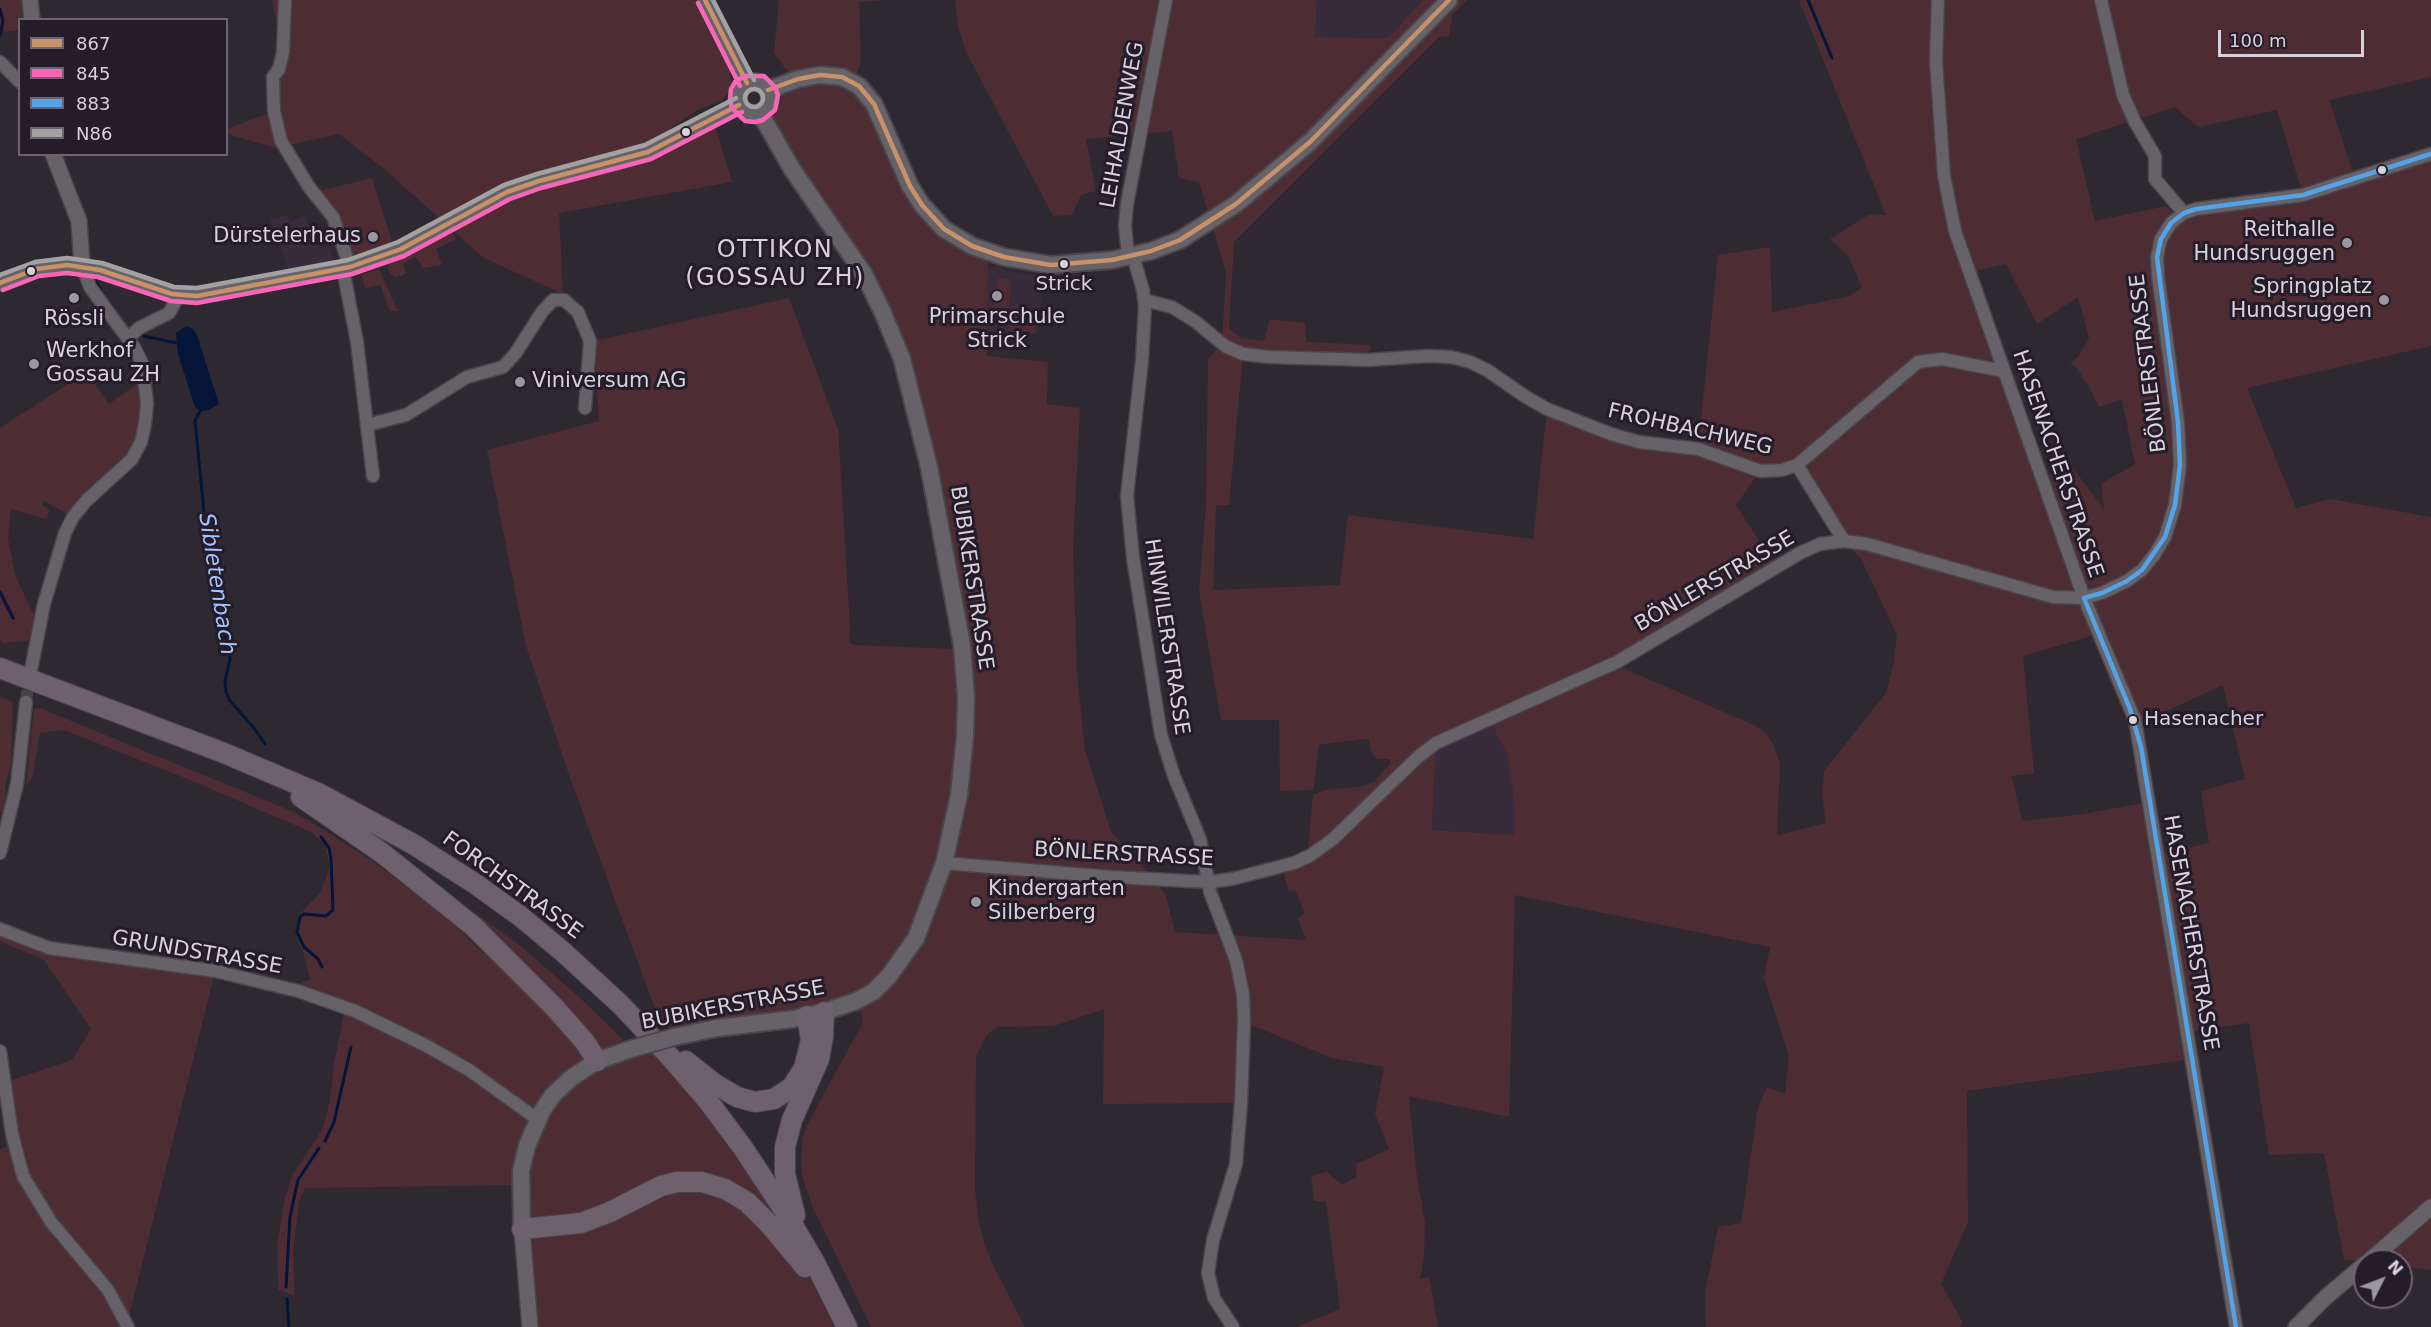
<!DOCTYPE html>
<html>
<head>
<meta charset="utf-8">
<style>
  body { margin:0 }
  #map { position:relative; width:2431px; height:1327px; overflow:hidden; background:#2e2930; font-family:"DejaVu Sans",sans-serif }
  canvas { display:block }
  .legend { position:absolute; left:18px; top:18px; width:210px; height:138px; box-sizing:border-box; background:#251c29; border:2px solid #6c6470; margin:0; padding:8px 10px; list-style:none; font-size:18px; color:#d7d1da }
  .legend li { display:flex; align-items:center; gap:12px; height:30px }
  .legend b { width:30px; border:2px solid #6c6470 }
  .north { position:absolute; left:2353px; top:1249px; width:60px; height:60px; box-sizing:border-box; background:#251c29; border:2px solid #6c6470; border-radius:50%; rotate:48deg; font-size:16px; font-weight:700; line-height:24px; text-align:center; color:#d7d1da }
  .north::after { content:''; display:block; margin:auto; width:21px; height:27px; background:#9c969e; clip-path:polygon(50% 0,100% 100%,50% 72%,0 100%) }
  .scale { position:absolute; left:2218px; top:30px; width:146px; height:27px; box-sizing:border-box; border:3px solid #d7d1da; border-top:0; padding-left:8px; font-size:18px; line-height:21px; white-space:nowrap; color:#d7d1da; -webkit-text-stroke:4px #251c29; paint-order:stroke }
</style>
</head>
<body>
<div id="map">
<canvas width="2431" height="1327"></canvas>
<ul class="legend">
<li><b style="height:8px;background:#c7916a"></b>867</li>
<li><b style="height:8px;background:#fa66b7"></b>845</li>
<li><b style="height:8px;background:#53a3e8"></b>883</li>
<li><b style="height:8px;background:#a2a2a2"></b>N86</li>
</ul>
<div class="north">N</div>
<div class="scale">100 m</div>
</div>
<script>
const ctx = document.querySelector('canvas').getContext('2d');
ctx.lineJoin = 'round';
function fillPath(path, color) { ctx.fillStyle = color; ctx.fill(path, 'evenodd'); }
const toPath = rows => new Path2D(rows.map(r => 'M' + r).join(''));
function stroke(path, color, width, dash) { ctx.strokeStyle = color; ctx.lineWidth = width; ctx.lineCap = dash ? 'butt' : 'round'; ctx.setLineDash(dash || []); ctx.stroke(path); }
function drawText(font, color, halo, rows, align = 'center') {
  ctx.font = font + ' "DejaVu Sans",sans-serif'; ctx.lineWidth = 6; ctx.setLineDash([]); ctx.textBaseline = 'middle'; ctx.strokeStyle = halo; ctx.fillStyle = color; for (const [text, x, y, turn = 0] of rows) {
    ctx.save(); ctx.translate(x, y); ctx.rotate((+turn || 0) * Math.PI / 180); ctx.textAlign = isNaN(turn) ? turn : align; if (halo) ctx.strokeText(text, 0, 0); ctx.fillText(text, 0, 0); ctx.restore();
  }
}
const built = toPath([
  [1317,0,1423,0,1388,38,1314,37],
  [287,215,290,222,305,216,319,248,328,246,335,263,290,272,270,220],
  [983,265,1044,278,1037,335,987,331],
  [1489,718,1507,754,1513,793,1514,835,1432,830,1436,743]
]);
const green = toPath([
  [0,0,30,0,32,19,20,20,19,30,1,32,0,36],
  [272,0,705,0,732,71,729,73,732,85,728,93,722,100,697,110,660,136,641,145,590,161,620,161,713,119,732,182,559,213,563,294,484,258,383,168,339,134,276,148,227,134,227,129,274,111,283,52],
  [779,0,889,0,859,2,861,61,854,83,922,205,988,253,987,356,1048,362,1047,404,1080,408,1073,548,1077,673,1085,750,1111,832,1155,880,1166,896,1175,932,1306,940,1298,918,1305,913,1295,890,1289,892,1282,867,1311,855,1308,847,1313,795,1326,790,1363,786,1375,781,1391,763,1389,759,1377,759,1371,751,1369,740,1362,739,1319,745,1313,790,1280,791,1279,720,1221,720,1199,591,1206,504,1208,359,1222,344,1226,273,1199,182,1179,178,1172,131,1086,139,1096,191,1081,195,1072,215,1053,216,966,52,958,27,955,0,1317,0,1315,37,1388,38,1423,0,1467,0,1452,15,1449,37,1440,36,1234,242,1229,328,1241,338,1264,341,1270,319,1305,323,1306,342,1371,345,1368,360,1243,354,1229,505,1216,505,1213,590,1340,585,1348,515,1533,539,1547,409,1611,434,1698,449,1718,255,1770,247,1772,312,1850,296,1862,287,1848,256,1830,239,1870,214,1886,215,1799,0,2431,0,2431,77,2329,100,2355,179,2431,154,2431,346,2247,388,2296,508,2330,499,2431,517,2431,1270,2401,1266,2401,1261,2365,1262,2344,1260,2324,1153,2269,1155,2249,1023,2187,1032,2191,1059,1967,1091,1968,1222,1941,1284,1962,1321,1960,1327,1706,1327,1705,1294,1718,1227,1741,1223,1758,1107,1767,1087,1785,1094,1789,1057,1764,978,1770,947,1515,895,1509,1117,1409,1096,1416,1170,1425,1222,1424,1256,1420,1279,1429,1277,1438,1327,1296,1327,1340,1309,1326,1202,1314,1201,1311,1176,1327,1172,1342,1185,1357,1177,1356,1164,1389,1149,1375,1114,1384,1067,1332,1058,1244,1022,1241,1103,1103,1104,1104,1009,1054,1026,999,1027,988,1033,976,1056,975,1189,978,1217,984,1243,993,1265,1025,1327,871,1327,812,1206,802,1175,801,1155,803,1136,807,1125,862,1024,862,1016,860,1010,856,1002,674,1037,654,1006,569,775,526,646,487,450,599,421,594,341,789,298,838,429,850,625,849,643,855,645,957,649,945,543,883,313,764,111,768,107,770,95,798,79,785,68,774,53],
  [2175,107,2198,127,2277,110,2303,195,2177,217,2166,206,2095,221,2076,139],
  [2006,264,2037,324,2078,297,2089,338,2078,357,2070,363,2076,367,2089,387,2099,407,2122,399,2135,464,2101,484,2104,509,2072,467,2042,477,1969,272],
  [1797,465,1844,541,1861,559,1897,635,1893,667,1886,693,1824,771,1822,794,1826,823,1777,835,1780,764,1774,746,1766,733,1756,726,1623,668,1617,662,1776,567,1736,505,1760,471],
  [2098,634,2140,723,2223,685,2245,779,2201,791,2209,843,2157,854,2148,802,2083,814,2022,821,2012,776,2034,773,2023,656],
  [1489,719,1507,754,1513,793,1514,835,1432,830,1436,743],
  [372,178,393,245,352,259,319,191],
  [452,232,456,239,436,249,442,265,423,268,416,257,403,263,406,273,402,276,395,277,390,273,388,269,389,264],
  [379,269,398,311,390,311,380,285,365,288,361,275],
  [997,278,1011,279,1008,316,993,314],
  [1011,306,1038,309,1035,333,1008,330],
  [86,372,109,404,145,378,143,438,73,517,44,501,42,505,50,510,46,519,11,509,8,538,15,575,35,618,28,641,2,643,0,640,0,428],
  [0,696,13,702,11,763,5,787,8,806,6,815,0,811],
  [34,708,42,709,294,812,321,828,375,863,445,916,483,953,498,949,597,1061,645,1045,702,1111,756,1185,805,1267,835,1327,530,1327,520,1185,305,1188,299,1202,293,1253,295,1304,294,1296,278,1289,277,1245,285,1197,293,1174,322,1130,330,1101,334,1065,345,1008,298,991,300,982,310,980,305,958,297,936,300,914,320,893,330,867,325,845,311,832,190,780,64,730,40,733,32,778,26,785],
  [433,886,459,901,518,944,579,997,623,1040,601,1051],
  [0,929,36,944,215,972,127,1324,130,1327,0,1327,0,1149,10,1145,12,1080,72,1060,91,1029,44,960,0,941]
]);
const water = toPath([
  [186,326,192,328,197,335,219,404,209,410,200,411,195,407,178,354,176,333]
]);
const stream = toPath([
  [1808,0,1832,58],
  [0,9,3,21,0,36],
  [12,66,20,72],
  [94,278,104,296],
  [144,336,176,343],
  [200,411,195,421,210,572,230,659,225,681,226,692,230,701,254,728,265,744],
  [0,592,13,618],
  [321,837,329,848,331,858,333,910,326,916,304,914,300,917,297,932,304,947,318,959,322,967],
  [325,1141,334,1122,351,1047],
  [286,1287,290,1217,298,1180,319,1148],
  [287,1299,289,1327]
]);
const minorTunnel = toPath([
  [26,702,30,673]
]);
const minor = toPath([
  [285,0,283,52,279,69,273,77,274,111,281,141,309,187,333,217,350,267],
  [1938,0,1936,60,1944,176,1955,231,2084,598,2135,720,2236,1327],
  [2101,0,2123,95,2135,122,2155,156,2155,179,2184,213],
  [0,62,20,82],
  [1133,256,1143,290,1145,306,1142,360,1127,496,1133,558,1161,735,1174,776,1200,839,1210,892,1236,960,1243,994,1244,1022,1241,1103,1236,1164,1213,1240,1208,1273,1214,1298,1233,1327],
  [1128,257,1125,225,1127,204,1166,0],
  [343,269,357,342,373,476],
  [1144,300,1172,307,1196,322,1225,346,1243,354,1270,357,1368,360,1428,356,1451,357,1470,362,1487,370,1526,397,1547,409,1611,434,1639,442,1698,449,1760,471,1782,470,1797,465,1918,362,1942,359,2003,371],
  [128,338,139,328,169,313,179,295],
  [367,425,406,415,467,377,503,367,515,354,542,312,553,300,564,300,578,312,590,341,585,408],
  [1797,465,1844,541],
  [31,670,44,604,65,533,73,517,86,501,132,459,141,442,145,424,147,403,142,363,134,347,90,287,82,266],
  [0,853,17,784,26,702],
  [944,863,1112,877,1208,882,1232,879,1294,863,1311,855,1333,839,1418,757,1436,743,1617,662,1800,553,1820,544,1844,541,1867,544,2053,597,2084,598,2102,593,2127,581,2142,570,2155,554,2165,537,2175,505,2180,465,2178,422,2158,276,2157,257,2161,239,2171,223,2184,213,2196,209,2303,195,2431,154],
  [0,929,49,948,215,971,298,991,321,999,355,1011,425,1045,469,1070,537,1119],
  [0,1051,12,1134,23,1176,51,1222,108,1290,128,1327]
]);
const tertiary = toPath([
  [30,0,32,20],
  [705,0,747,83],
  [53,154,79,221,82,266],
  [0,283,37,269,67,265,100,270,172,294,197,296,350,267,401,249,507,192,539,181,620,161,648,152,739,105],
  [522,1229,530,1327],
  [2369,1261,2431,1207],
  [2296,1327,2326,1297,2365,1264]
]);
const secondary = toPath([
  '738 98a16 16 0 1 1 32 0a16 16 0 1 1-32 0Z',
  [768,90,798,79,820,75,842,77,859,86,874,104,910,186,922,205,944,229,972,246,1004,257,1051,265,1112,260,1151,251,1180,240,1236,204,1310,142,1449,0],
  [674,1037,717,1028,793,1019,824,1012,856,1001,873,992,889,976,916,938,944,863,959,795,965,736,966,697,962,645,929,467,902,359,883,313,864,274,792,169,760,113],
  [522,1229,521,1171,527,1146,542,1111,553,1095,571,1078,597,1061,628,1050]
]);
const trunk = toPath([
  [0,668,224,753,318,793,413,844,474,883,520,916,562,951,620,1004,672,1059,708,1101,743,1148,784,1210,814,1261,847,1327],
  [301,797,382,853,473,926,555,1008,585,1042,597,1061],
  [686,1061,715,1084,737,1097,755,1102,774,1099,792,1087,804,1068,811,1040,807,1016],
  [795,1215,785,1174,785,1147,792,1120,819,1059,823,1037,824,1012],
  [522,1229,581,1223,610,1212,661,1186,677,1182,702,1182,725,1189,747,1202,770,1225,805,1267]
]);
const secondaryBridge = toPath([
  [628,1050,674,1037]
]);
const bus1 = toPath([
  [705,0,747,83],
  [768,90,798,79,820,75,842,77,859,86,874,104,910,186,922,205,944,229,972,246,1004,257,1051,265,1112,260,1151,251,1180,240,1236,204,1310,142,1449,0],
  [0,283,37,269,67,265,100,270,172,294,197,296,350,267,401,249,507,192,539,181,648,152,739,105]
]);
const bus2 = toPath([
  [698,3,740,86],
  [743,77,735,82,731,89,730,99,732,108,745,121,755,122,763,120,775,110,778,95,775,87,764,76,745,76],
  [3,290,39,276,67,273,98,277,171,301,197,303,352,274,404,256,510,199,541,188,651,159,742,112]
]);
const bus3 = toPath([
  [2084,598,2130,709,2141,747,2236,1327],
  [2084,598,2102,593,2127,581,2142,570,2165,537,2175,505,2180,465,2178,422,2157,257,2161,239,2171,223,2184,213,2196,209,2303,195,2431,154]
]);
const bus4 = toPath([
  [713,0,754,80],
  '745 98a9 9 0 1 1 18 0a9 9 0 1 1-18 0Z',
  [0,275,35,262,67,258,102,263,174,287,197,288,348,260,398,242,504,185,537,174,645,145,736,98]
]);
const markers = [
  [686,132,5,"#d7d1da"],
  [2382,170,5,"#d7d1da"],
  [373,237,6,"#9c969e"],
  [2347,243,6,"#9c969e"],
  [1064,264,5,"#d7d1da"],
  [31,271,5,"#d7d1da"],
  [997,296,6,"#9c969e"],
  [74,298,6,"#9c969e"],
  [2384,300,6,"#9c969e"],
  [34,364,6,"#9c969e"],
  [520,382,6,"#9c969e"],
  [2133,720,5,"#d7d1da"],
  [976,902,6,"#9c969e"]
];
const busNames = [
  ["Strick",1064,285],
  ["Hasenacher",2144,720,"left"]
];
const streetNames = [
  ["LEIHALDENWEG",1123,125,-80],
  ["BÖNLERSTRASSE",2149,363,-97],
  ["FROHBACHWEG",1690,430,13],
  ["HASENACHERSTRASSE",2057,464,71],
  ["BUBIKERSTRASSE",971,578,81],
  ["BÖNLERSTRASSE",1715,582,-30],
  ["HINWILERSTRASSE",1166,637,81],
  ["BÖNLERSTRASSE",1124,855,3],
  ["FORCHSTRASSE",512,886,36],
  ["HASENACHERSTRASSE",2190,933,80],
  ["GRUNDSTRASSE",197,953,10],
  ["BUBIKERSTRASSE",733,1006,-11]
];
const poiNames = [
  ["Reithalle",2335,231],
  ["Hundsruggen",2335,255],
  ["Dürstelerhaus",361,237],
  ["Springplatz",2372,288],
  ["Hundsruggen",2372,312],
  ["Primarschule",997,318,"center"],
  ["Strick",997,342,"center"],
  ["Rössli",74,320,"center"],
  ["Werkhof",46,352,"left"],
  ["Gossau ZH",46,376,"left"],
  ["Viniversum AG",532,382,"left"],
  ["Kindergarten",988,890,"left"],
  ["Silberberg",988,914,"left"]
];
const waterNames = [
  ["Sibletenbach",216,584,81]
];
const quarterNames = [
  ["OTTIKON",775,251],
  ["(GOSSAU ZH)",775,279]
];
fillPath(built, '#372b3c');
fillPath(green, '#4d2c33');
fillPath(water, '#05153a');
stroke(stream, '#05153a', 3);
stroke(minorTunnel, '#47424a', 12, [12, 6]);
stroke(minor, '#49454a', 15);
stroke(tertiary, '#49454a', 18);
stroke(secondary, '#49454a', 20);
stroke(trunk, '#49454a', 22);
stroke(minor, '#666268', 12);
stroke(tertiary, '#666268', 15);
stroke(secondary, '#666268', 16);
stroke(trunk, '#6e606c', 20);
stroke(secondaryBridge, '#49454a', 20, []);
stroke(secondaryBridge, '#666268', 16);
stroke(bus1, '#c7916a', 4.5);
stroke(bus2, '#fa66b7', 4.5);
stroke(bus3, '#53a3e8', 4.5);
stroke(bus4, '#a2a2a2', 4.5);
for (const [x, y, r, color] of markers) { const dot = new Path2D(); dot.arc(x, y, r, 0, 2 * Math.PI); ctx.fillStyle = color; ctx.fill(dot); stroke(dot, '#251c29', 2); }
drawText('20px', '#d7d1da', '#251c29', busNames);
drawText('21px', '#d7d1da', '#251c29', streetNames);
drawText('21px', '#d7d1da', '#251c29', poiNames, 'right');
drawText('italic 22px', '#a2c4fd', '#251c29', waterNames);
ctx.letterSpacing = '1.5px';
drawText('24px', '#d7d1da', '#251c29', quarterNames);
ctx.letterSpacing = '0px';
</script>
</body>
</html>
